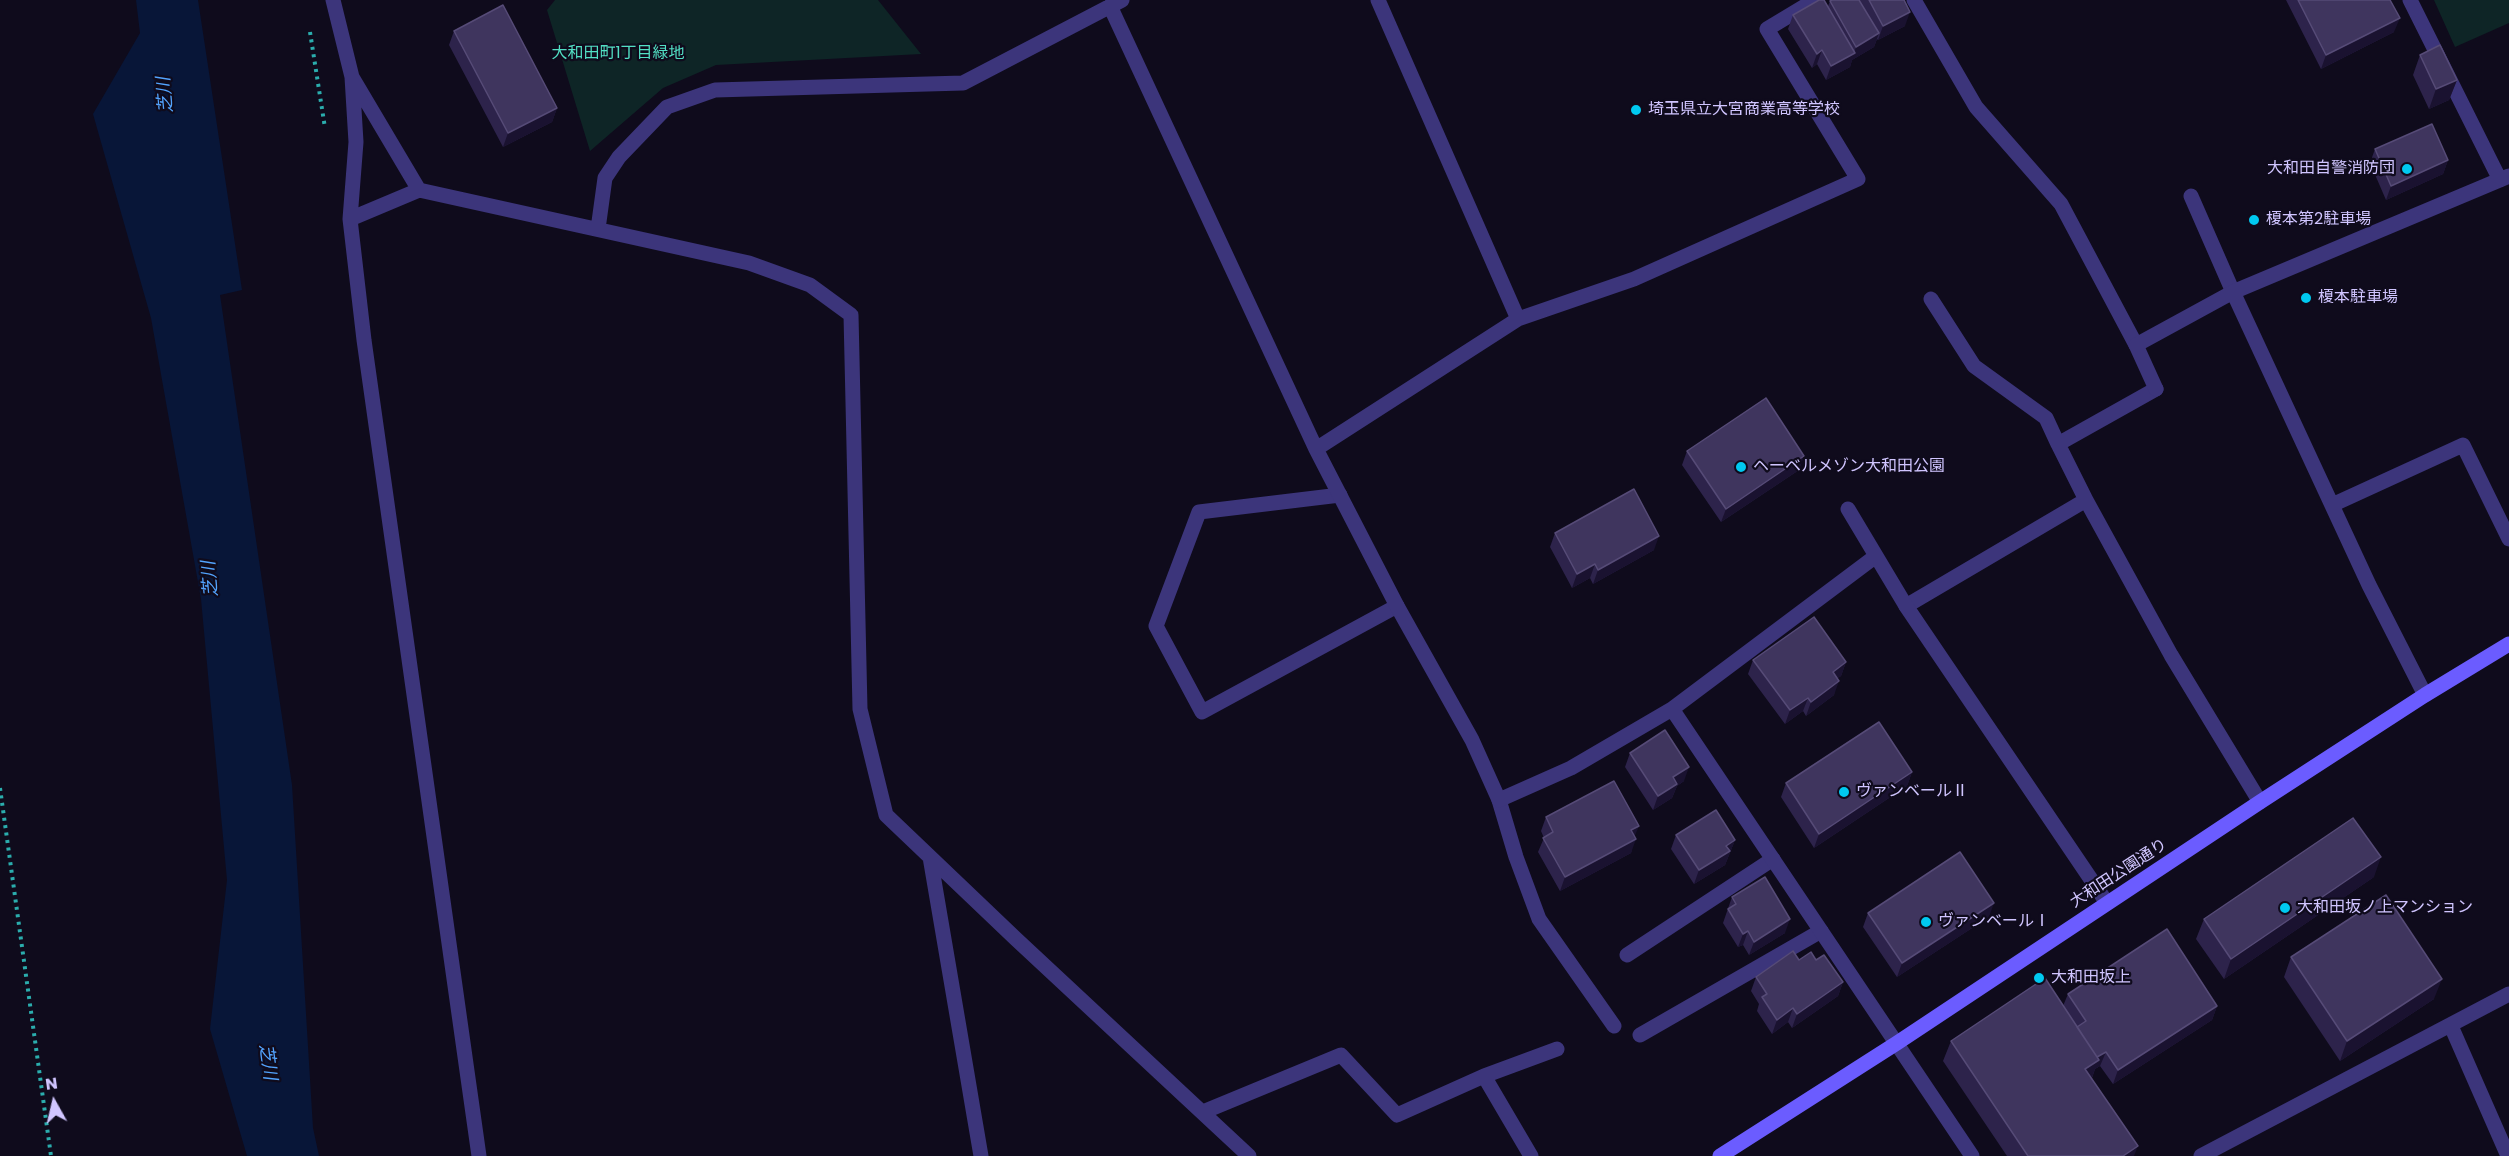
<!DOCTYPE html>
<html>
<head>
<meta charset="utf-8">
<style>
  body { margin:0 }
  #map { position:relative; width:2509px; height:1156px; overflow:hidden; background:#0f0b1c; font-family:Poppins,sans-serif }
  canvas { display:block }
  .north { position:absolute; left:24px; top:1072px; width:60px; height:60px; -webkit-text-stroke:4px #0f0b1c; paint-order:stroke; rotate:352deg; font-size:16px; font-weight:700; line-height:24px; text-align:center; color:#d0c5ff }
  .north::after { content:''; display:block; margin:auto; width:21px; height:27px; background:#d0c5ff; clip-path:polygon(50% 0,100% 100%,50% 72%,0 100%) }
</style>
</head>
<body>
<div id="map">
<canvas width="2509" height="1156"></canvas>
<div class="north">N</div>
</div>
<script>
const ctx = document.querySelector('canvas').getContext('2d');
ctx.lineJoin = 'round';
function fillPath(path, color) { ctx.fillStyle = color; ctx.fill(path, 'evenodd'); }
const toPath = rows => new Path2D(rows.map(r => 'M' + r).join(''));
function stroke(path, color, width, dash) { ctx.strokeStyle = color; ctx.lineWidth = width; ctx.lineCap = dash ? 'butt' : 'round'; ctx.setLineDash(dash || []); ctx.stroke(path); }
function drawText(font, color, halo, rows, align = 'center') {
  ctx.font = font + ' Poppins,"Noto Sans JP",sans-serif'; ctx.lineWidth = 4.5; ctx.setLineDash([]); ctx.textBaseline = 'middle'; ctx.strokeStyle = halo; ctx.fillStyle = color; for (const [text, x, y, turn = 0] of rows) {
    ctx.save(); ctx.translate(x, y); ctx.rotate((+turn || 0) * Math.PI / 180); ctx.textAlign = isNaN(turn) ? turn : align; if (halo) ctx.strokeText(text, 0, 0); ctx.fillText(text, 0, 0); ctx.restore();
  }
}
const green = toPath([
  [555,0,878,0,921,54,716,65,663,88,590,151,547,10],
  [2434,0,2509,0,2509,23,2455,47]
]);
const water = toPath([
  [136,0,198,0,242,290,220,295,292,785,313,1128,319,1156,247,1156,210,1029,227,880,201,599,151,318,93,114,140,33]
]);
const path = toPath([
  [310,32,325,128],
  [0,788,51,1156]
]);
const lane = toPath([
  [1914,0,1976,107,2061,204,2136,345],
  [2191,196,2233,292],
  [1931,299,1974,366,2046,418,2058,444],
  [1340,495,1199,512,1156,626,1202,712,1397,606],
  [2086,500,2058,444,2156,389],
  [1906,606,2086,500,2171,655,2260,802],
  [1499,800,1516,857,1539,919,1614,1026],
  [1627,955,1773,859],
  [1640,1035,1821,931]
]);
const street = toPath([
  [333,0,352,77,356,142,350,219,364,340,479,1156],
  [1378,0,1518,319],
  [2410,0,2500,180],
  [1110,6,1316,449,1397,606,1472,740,1499,800,1571,768,1672,709,1972,1156],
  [352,77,419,190,749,263,810,285,851,315,860,709,886,815,1016,939,1249,1156],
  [350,219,419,190],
  [598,229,605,178,619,157,667,107,715,90,963,83,1122,0],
  [2233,292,2369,585,2425,695],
  [2156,389,2136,345,2233,292,2509,176],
  [1316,449,1518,319,1634,279,1858,179,1767,29,1815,0],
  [2332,505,2463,445,2509,539],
  [1848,509,1906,606,2107,903],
  [1672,709,1876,556],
  [930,857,981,1156],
  [2451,1026,2508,1156],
  [1484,1076,1557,1049],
  [1203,1112,1341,1055,1397,1115,1484,1076,1531,1156],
  [2201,1156,2509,994]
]);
const secondary = toPath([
  [1720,1156,1897,1043,2260,802,2425,695,2509,644]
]);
const wall = toPath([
  [1832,0,1904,0,1905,26,1878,40,1877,39,1874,47,1852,60,1850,67,1826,80,1817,64,1812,68,1788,29,1793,15,1828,6,1830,1],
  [2286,0,2390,0,2394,32,2321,69],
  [454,31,557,108,552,122,503,147,449,45],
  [2420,55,2457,80,2449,100,2429,109,2413,75],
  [2375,149,2448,160,2443,174,2386,200,2370,163],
  [1687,451,1799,470,1721,522,1682,465],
  [1555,533,1654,550,1593,584,1590,578,1572,588,1550,547],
  [1753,660,1846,662,1841,676,1837,678,1834,695,1806,716,1803,711,1785,724,1748,674],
  [1630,753,1684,781,1677,786,1672,798,1653,810,1625,767],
  [1912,772,1907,786,1814,848,1781,797,1786,783],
  [1546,817,1635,837,1631,853,1560,891,1538,852,1544,838,1541,831],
  [1676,835,1735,840,1725,865,1694,884,1671,849],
  [2374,877,2224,979,2196,939,2204,919],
  [1732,897,1785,933,1749,955,1743,945,1738,947,1723,923],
  [1868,913,1989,917,1897,977,1863,927],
  [2291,957,2434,999,2340,1061,2284,977],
  [1799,960,1816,960,1843,982,1838,996,1792,1028,1788,1022,1772,1034,1757,1011,1759,1004,1751,991,1756,977],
  [2068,994,2217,1006,2212,1020,2113,1084,2100,1066,2095,1069,2092,1078,2134,1156,2007,1156,1943,1061,1951,1041,2063,1006]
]);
const shadedWall = toPath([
  [1910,12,1905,26,1878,40,1883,26],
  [2400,18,2394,32,2321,69,2326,55],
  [1879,33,1874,47,1852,60,1850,67,1826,80,1831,66,1854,53,1856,47],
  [1822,50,1817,64,1812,68,1817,54],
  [2457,80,2449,100,2429,109,2436,89],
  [557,108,552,122,503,147,508,133],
  [2448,160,2443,174,2386,200,2391,186],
  [1804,456,1799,470,1721,522,1726,509],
  [1659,536,1654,550,1593,584,1598,570],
  [1595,564,1590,578,1572,588,1577,574],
  [1846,662,1841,676,1828,686,1833,672],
  [1839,681,1834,695,1806,716,1811,702],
  [1808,698,1803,711,1785,724,1790,710],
  [1689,767,1684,781,1677,786,1672,798,1653,810,1658,796,1673,777],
  [1912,772,1907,786,1814,848,1819,834],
  [1639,826,1633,840,1631,830],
  [1636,839,1631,853,1560,891,1565,877],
  [1735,840,1725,865,1694,884,1699,870,1726,846],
  [2381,857,2374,877,2224,979,2231,959],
  [1994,903,1989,917,1897,977,1902,963],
  [1790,919,1785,933,1749,955,1754,942],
  [1748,931,1743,945,1738,947,1743,934],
  [2442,979,2434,999,2340,1061,2347,1041],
  [1843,982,1838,996,1792,1028,1797,1014],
  [2217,1006,2212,1020,2113,1084,2118,1070],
  [1793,1008,1788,1022,1772,1034,1777,1020],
  [2106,1052,2100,1066,2095,1069,2091,1080,2085,1069,2093,1061],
  [2138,1146,2134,1156,2123,1156]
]);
const building = toPath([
  [1819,0,1824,0,1855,53,1831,66,1822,50,1817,54,1793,15,1819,0],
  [1832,0,1859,0,1879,33,1856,47,1830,1,1832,0],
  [1869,0,1904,0,1910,12,1883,26,1869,0],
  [2298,0,2390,0,2400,18,2326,55,2298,0],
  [503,5,557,108,508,133,454,31,503,5],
  [2440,45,2457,80,2436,89,2420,55,2440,45],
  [2432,124,2448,160,2391,186,2375,149,2432,124],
  [1766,398,1804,456,1726,509,1687,451,1766,398],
  [1634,489,1659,536,1598,570,1595,564,1577,574,1555,533,1634,489],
  [1814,617,1846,662,1833,672,1839,681,1811,702,1808,698,1790,710,1753,660,1814,617],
  [1879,722,1912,772,1819,834,1786,783,1879,722],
  [1665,730,1689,767,1673,777,1677,784,1658,796,1630,753,1665,730],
  [1614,781,1639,826,1631,830,1636,839,1565,877,1543,838,1553,832,1546,817,1614,781],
  [1716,810,1735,840,1726,846,1730,851,1699,870,1676,835,1716,810],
  [2353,818,2381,857,2231,959,2204,919,2353,818],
  [1960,852,1994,903,1902,963,1868,913,1960,852],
  [1765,877,1790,919,1754,942,1748,931,1743,934,1728,909,1736,904,1732,897,1765,877],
  [2386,895,2442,979,2347,1041,2291,957,2386,895],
  [2167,929,2217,1006,2118,1070,2106,1052,2097,1057,2077,1027,2086,1021,2068,994,2167,929],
  [1793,951,1799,960,1811,952,1816,960,1824,955,1843,982,1797,1014,1793,1008,1777,1020,1762,997,1767,994,1756,977,1793,951],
  [2045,978,2099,1060,2085,1069,2138,1146,2123,1156,2028,1156,1951,1041,2045,978]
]);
const markers = [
  [1636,110,6,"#00c9f0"],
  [2407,169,6,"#00c9f0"],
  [2254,220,6,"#00c9f0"],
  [2306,298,6,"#00c9f0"],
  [1741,467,6,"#00c9f0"],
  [1844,792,6,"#00c9f0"],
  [2285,908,6,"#00c9f0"],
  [1926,922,6,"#00c9f0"],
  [2039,978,6,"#00c9f0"]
];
const parkNames = [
  ["大和田町1丁目緑地",618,54]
];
const poiNames = [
  ["埼玉県立大宮商業高等学校",1648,110],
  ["大和田自警消防団",2395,169,"right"],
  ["榎本第2駐車場",2266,220],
  ["榎本駐車場",2318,298],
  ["ヘーベルメゾン大和田公園",1753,467],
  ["ヴァンベールⅡ",1856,792],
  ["大和田坂ノ上マンション",2297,908],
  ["ヴァンベールⅠ",1938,922],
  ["大和田坂上",2051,978]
];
const streetNames = [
  ["大和田公園通り",2119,874,-33]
];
const waterNames = [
  ["芝川",166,95,-95],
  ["芝川",211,579,-95],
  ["芝川",267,1062,82]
];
fillPath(green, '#0e2526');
fillPath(water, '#081638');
stroke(path, '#2badad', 4, [3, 4.5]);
stroke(lane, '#3c357b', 15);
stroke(street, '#3c357b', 15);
stroke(secondary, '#6b5cff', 15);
fillPath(wall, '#2d234b');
fillPath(shadedWall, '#1a1230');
fillPath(building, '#3f355e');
stroke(building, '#564b77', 1.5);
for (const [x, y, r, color] of markers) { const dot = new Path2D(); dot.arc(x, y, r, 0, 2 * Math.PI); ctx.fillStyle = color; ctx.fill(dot); stroke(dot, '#0f0b1c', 2); }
drawText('16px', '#52dfc4', '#0f0b1c', parkNames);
drawText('16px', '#d0c5ff', '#0f0b1c', poiNames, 'left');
drawText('16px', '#d0c5ff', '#0f0b1c', streetNames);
drawText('italic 18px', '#53a4ff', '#0f0b1c', waterNames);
</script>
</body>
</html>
